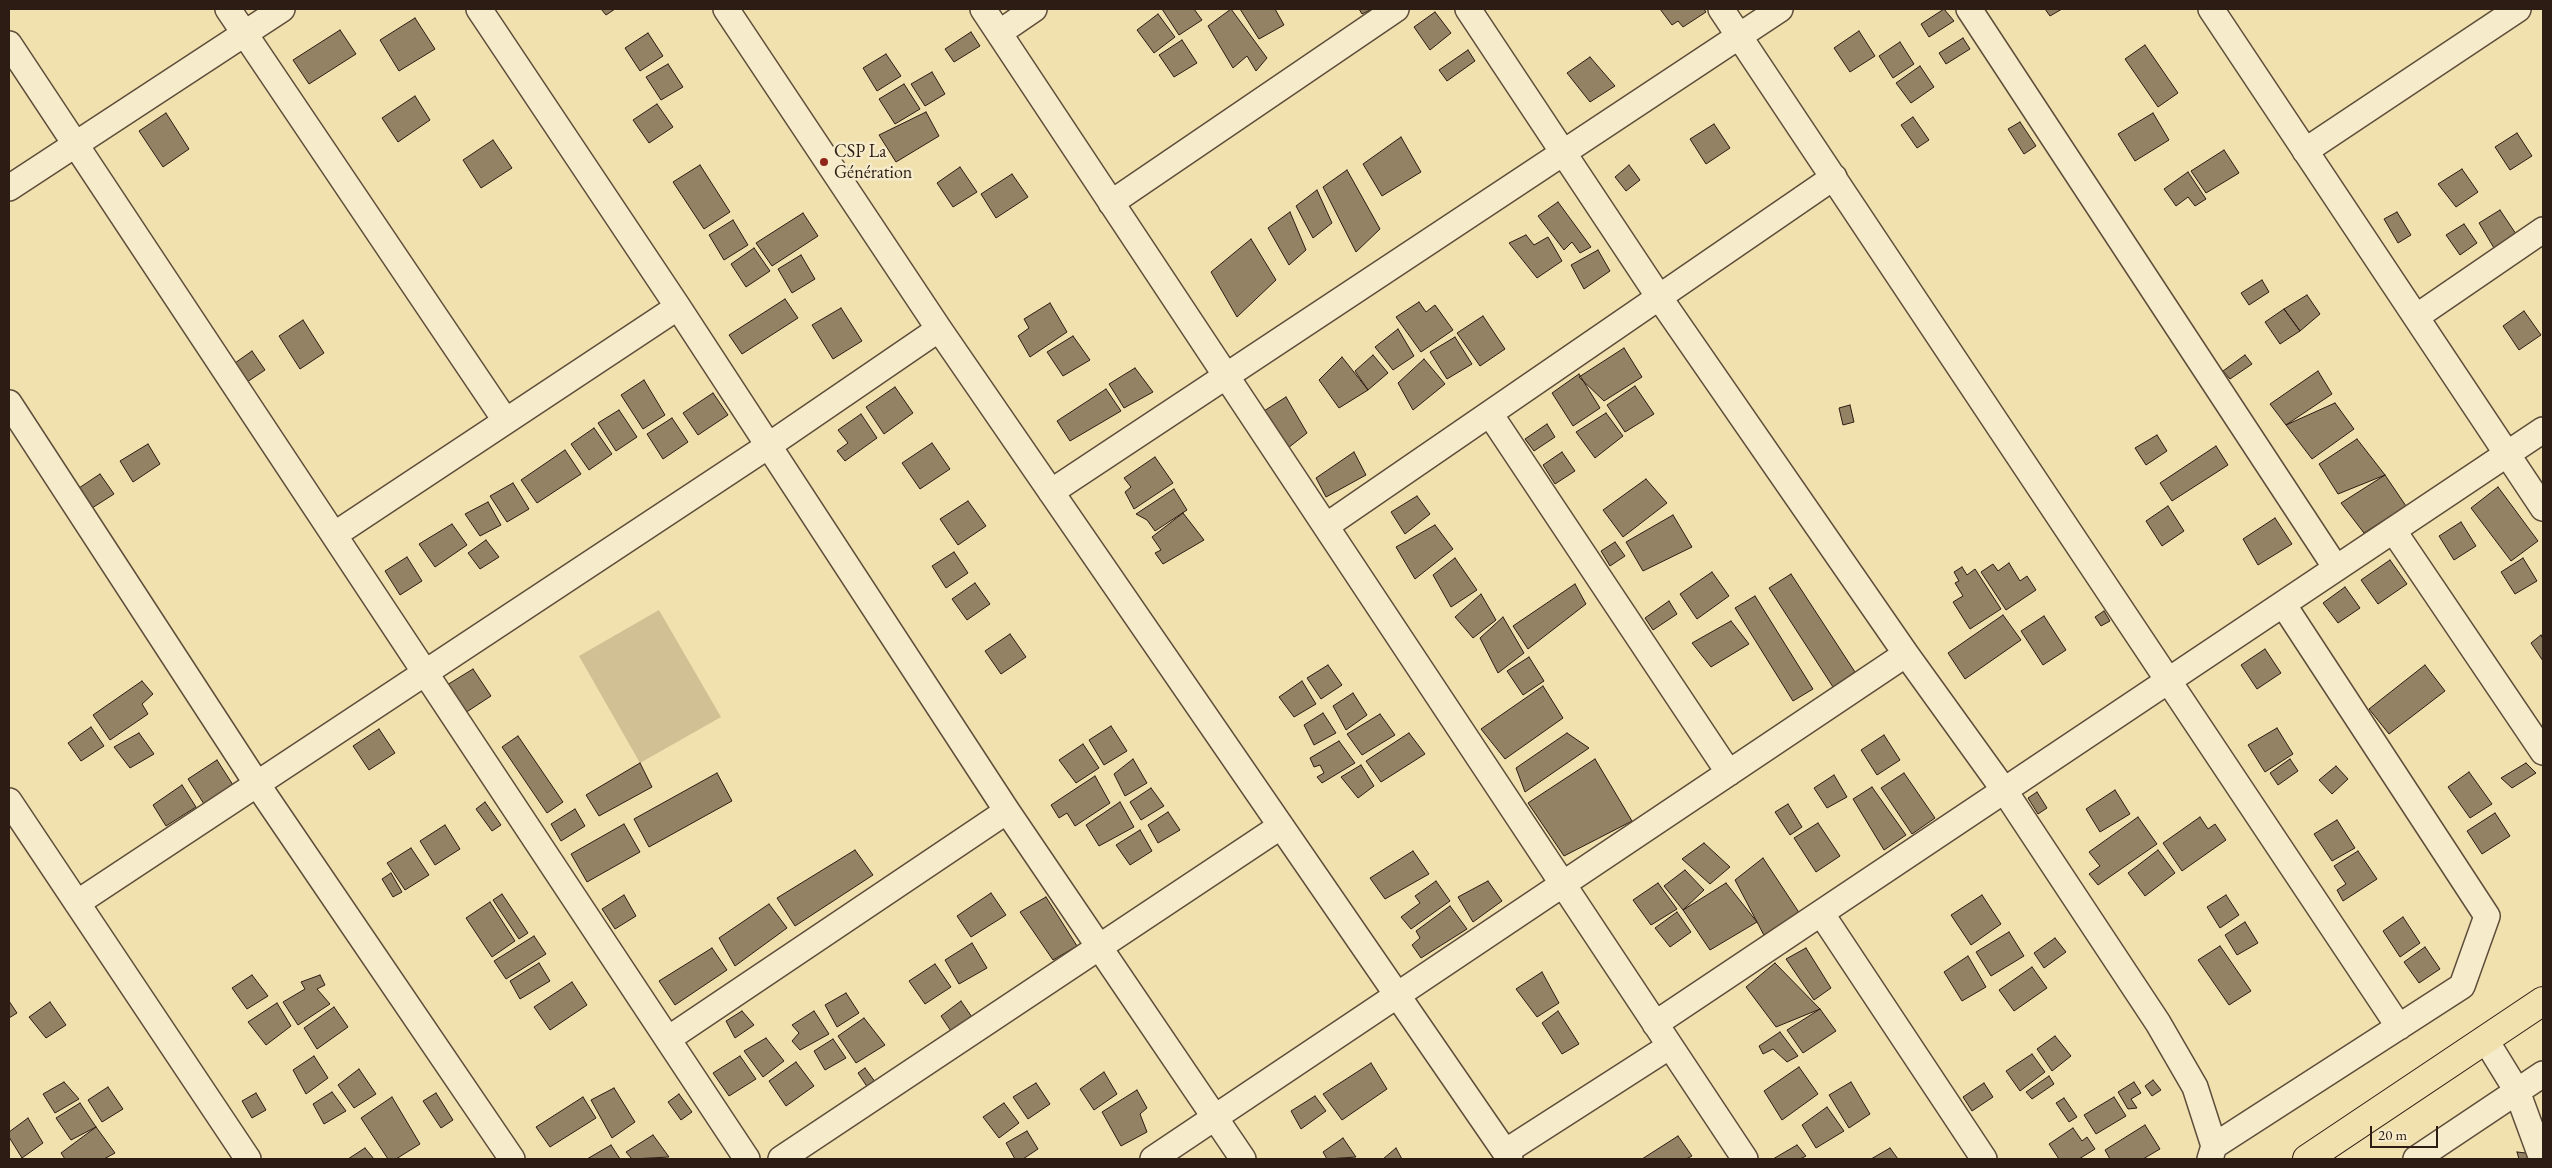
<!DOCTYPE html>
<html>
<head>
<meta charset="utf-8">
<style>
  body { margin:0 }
  #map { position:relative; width:2552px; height:1168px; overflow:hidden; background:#f1e1af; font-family:"EB Garamond",serif }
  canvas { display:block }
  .frame { position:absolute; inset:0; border:10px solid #2d1c13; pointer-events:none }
  .scale { position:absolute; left:2370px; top:1126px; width:68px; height:22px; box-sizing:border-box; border:2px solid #2d1c13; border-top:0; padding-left:6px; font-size:15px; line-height:18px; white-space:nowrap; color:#2d1c13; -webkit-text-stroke:4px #f6eccb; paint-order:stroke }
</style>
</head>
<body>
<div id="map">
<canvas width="2552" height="1168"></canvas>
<div class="frame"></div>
<div class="scale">20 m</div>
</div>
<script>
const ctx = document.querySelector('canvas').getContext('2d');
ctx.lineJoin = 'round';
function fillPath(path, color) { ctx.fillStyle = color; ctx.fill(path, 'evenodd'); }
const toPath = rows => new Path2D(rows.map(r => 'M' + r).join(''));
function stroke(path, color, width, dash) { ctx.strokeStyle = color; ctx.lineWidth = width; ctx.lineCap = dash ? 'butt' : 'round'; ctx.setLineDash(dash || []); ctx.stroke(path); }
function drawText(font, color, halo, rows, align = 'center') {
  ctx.font = font + ' "EB Garamond",serif'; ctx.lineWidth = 5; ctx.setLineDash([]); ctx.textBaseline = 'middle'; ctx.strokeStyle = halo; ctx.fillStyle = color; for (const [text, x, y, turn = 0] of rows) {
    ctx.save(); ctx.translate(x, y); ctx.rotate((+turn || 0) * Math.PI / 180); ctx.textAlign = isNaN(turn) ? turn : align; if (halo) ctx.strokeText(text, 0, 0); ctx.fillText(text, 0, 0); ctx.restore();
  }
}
const green = toPath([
  [659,610,721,717,640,763,579,656]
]);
const building = toPath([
  [601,9,615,9,606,15,601,9],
  [1162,9,1194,9,1202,20,1179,35,1162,9],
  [1231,9,1267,58,1256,71,1247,56,1233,68,1208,26,1231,9],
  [1240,9,1275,9,1284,25,1259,39,1240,9],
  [1359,9,1372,9,1362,14,1359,9],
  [1660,9,1704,9,1706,12,1683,27,1678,21,1672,25,1660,9],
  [1944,9,1954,21,1929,37,1921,24,1944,9],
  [2045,9,2062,9,2050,16,2045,9],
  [1435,12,1451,33,1430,50,1414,27,1435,12],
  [1158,14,1175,37,1154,53,1137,30,1158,14],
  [415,18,435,49,399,71,380,40,415,18],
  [340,30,356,54,309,84,293,60,340,30],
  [1859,31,1875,56,1850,72,1834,48,1859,31],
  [971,32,980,46,954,62,945,49,971,32],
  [648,33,663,56,640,71,625,48,648,33],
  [1963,38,1970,49,1946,64,1939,53,1963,38],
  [1182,40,1197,63,1174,77,1159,55,1182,40],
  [1900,42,1914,64,1893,78,1879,56,1900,42],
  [2145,45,2178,93,2158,107,2125,59,2145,45],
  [1468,50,1475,61,1447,81,1439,70,1468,50],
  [886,54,901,76,877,91,863,68,886,54],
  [1590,57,1615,86,1590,102,1567,73,1590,57],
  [668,64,683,87,661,100,646,77,668,64],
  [1920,66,1934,87,1911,103,1896,83,1920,66],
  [932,72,945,94,925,106,911,84,932,72],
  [904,84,920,109,895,124,879,99,904,84],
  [415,96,430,120,398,142,382,118,415,96],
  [657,104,673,127,649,143,633,120,657,104],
  [926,112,939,136,896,162,879,135,926,112],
  [166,113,189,149,163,167,139,131,166,113],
  [2153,113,2169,140,2135,161,2118,134,2153,113],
  [1913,117,1929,140,1917,148,1901,125,1913,117],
  [2020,122,2036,146,2024,154,2008,129,2020,122],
  [1714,124,1730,148,1706,164,1690,139,1714,124],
  [2517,133,2532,156,2510,170,2495,147,2517,133],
  [1401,137,1421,172,1382,196,1363,164,1401,137],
  [493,140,512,168,481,188,463,160,493,140],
  [2224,150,2239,173,2206,193,2191,171,2224,150],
  [700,165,730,212,704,229,673,182,700,165],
  [1629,165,1640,180,1626,191,1615,177,1629,165],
  [960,167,977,192,953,207,937,183,960,167],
  [2462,169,2478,192,2456,207,2438,184,2462,169],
  [1347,170,1380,229,1356,252,1323,187,1347,170],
  [2188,172,2206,199,2195,206,2188,197,2176,206,2164,189,2188,172],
  [1012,174,1028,197,996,218,981,194,1012,174],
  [1317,190,1332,223,1313,238,1296,206,1317,190],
  [1558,202,1591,247,1580,253,1572,242,1564,250,1538,216,1558,202],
  [2500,210,2516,234,2494,248,2479,223,2500,210],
  [1290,212,1306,250,1289,265,1268,228,1290,212],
  [2397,212,2411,235,2398,243,2384,219,2397,212],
  [803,213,818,236,772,266,756,243,803,213],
  [733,220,748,245,724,260,709,235,733,220],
  [2464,224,2477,243,2460,255,2446,235,2464,224],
  [1526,235,1534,245,1548,237,1562,261,1537,278,1509,243,1526,235],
  [1251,239,1276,280,1237,317,1211,272,1251,239],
  [754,248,770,271,746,287,731,264,754,248],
  [1598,250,1610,271,1584,289,1571,265,1598,250],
  [801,255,815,279,792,293,778,269,801,255],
  [2262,280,2269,292,2249,305,2241,293,2262,280],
  [2307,295,2320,314,2300,331,2284,309,2307,295],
  [785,299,798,318,742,354,729,335,785,299],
  [1419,302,1426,312,1435,305,1453,330,1421,352,1396,317,1419,302],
  [1050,303,1067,332,1030,357,1018,336,1029,328,1024,319,1050,303],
  [841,308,862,341,833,359,812,325,841,308],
  [2284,309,2300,331,2280,344,2265,322,2284,309],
  [2524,311,2541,335,2519,350,2503,326,2524,311],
  [1483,316,1505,349,1480,366,1457,333,1483,316],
  [303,320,324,353,300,369,279,336,303,320],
  [1398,329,1414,356,1393,370,1375,347,1398,329],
  [1073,336,1090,360,1063,376,1047,352,1073,336],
  [1455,337,1472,364,1447,379,1430,352,1455,337],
  [1624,348,1642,377,1604,401,1579,377,1624,348],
  [252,351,265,370,247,382,235,363,252,351],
  [1373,355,1388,373,1368,390,1355,371,1373,355],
  [2245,355,2252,364,2230,379,2223,371,2245,355],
  [1342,357,1368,390,1339,408,1319,380,1342,357],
  [1424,359,1445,384,1413,410,1398,383,1424,359],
  [1135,368,1153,392,1124,408,1109,384,1135,368],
  [2318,371,2332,394,2286,425,2270,404,2318,371],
  [1579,374,1600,408,1573,426,1552,393,1579,374],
  [644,380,665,415,643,429,621,395,644,380],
  [1635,386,1654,414,1625,432,1607,405,1635,386],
  [895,387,913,413,884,434,866,407,895,387],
  [1106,389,1121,411,1070,441,1057,421,1106,389],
  [713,393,728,415,698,435,683,413,713,393],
  [1286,397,1307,433,1288,448,1264,411,1286,397],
  [2335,403,2354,429,2312,459,2286,425,2335,403],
  [1850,405,1854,422,1843,425,1839,408,1850,405],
  [619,410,637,437,616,451,598,423,619,410],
  [1606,413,1623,436,1595,458,1576,432,1606,413],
  [861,414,877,438,845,461,837,451,848,443,838,430,861,414],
  [672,418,688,442,663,459,647,434,672,418],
  [1547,424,1555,437,1534,451,1525,439,1547,424],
  [594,428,612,454,589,470,571,444,594,428],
  [2157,435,2167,451,2146,465,2135,448,2157,435],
  [2357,439,2385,475,2338,494,2319,464,2357,439],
  [932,443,950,469,920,489,902,463,932,443],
  [148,444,160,464,133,482,120,461,148,444],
  [2216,446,2228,465,2172,501,2160,483,2216,446],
  [565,450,581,474,537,503,521,480,565,450],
  [1354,452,1366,475,1326,497,1316,478,1354,452],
  [1562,452,1575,471,1555,484,1543,465,1562,452],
  [1155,457,1173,483,1134,509,1125,492,1131,487,1124,478,1155,457],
  [100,474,114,494,89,510,76,490,100,474],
  [2385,475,2406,506,2364,533,2341,503,2385,475],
  [1646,479,1667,503,1623,537,1603,510,1646,479],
  [513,483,529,509,507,522,490,496,513,483],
  [2498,487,2538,541,2511,561,2471,508,2498,487],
  [1174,489,1187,510,1155,531,1147,520,1136,514,1174,489],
  [1417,496,1430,514,1405,534,1391,512,1417,496],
  [968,501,986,526,958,545,940,519,968,501],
  [488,502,501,525,480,536,465,514,488,502],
  [2168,506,2184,531,2162,546,2146,521,2168,506],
  [1183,513,1204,540,1163,564,1155,553,1161,550,1152,537,1183,513],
  [1673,515,1692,547,1643,571,1626,542,1673,515],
  [2275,518,2292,544,2258,565,2243,539,2275,518],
  [2461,522,2476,546,2454,560,2439,536,2461,522],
  [452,524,467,545,435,567,419,544,452,524],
  [1435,525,1453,549,1415,579,1396,547,1435,525],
  [486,540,499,557,480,569,468,553,486,540],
  [1615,542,1625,556,1610,566,1601,551,1615,542],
  [954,552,968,573,946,588,932,566,954,552],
  [407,557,422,581,400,595,385,571,407,557],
  [1455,558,1477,590,1451,607,1433,575,1455,558],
  [2523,558,2537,581,2515,594,2501,572,2523,558],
  [2390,560,2407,584,2378,604,2361,580,2390,560],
  [2009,563,2020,581,2027,576,2036,590,2006,610,1981,572,1993,564,1998,571,2009,563],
  [1962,567,1967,575,1975,569,2001,609,1970,629,1953,602,1963,596,1955,583,1959,581,1954,572,1962,567],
  [1712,572,1729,596,1697,619,1680,594,1712,572],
  [1791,574,1855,672,1833,687,1769,588,1791,574],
  [975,583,990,604,967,620,952,599,975,583],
  [1575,584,1586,604,1528,649,1513,626,1575,584],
  [2345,587,2360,608,2338,623,2323,603,2345,587],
  [1481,594,1496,620,1473,638,1455,617,1481,594],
  [1755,596,1813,689,1793,701,1735,608,1755,596],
  [1669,601,1677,614,1653,630,1645,618,1669,601],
  [2104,611,2110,621,2101,626,2095,617,2104,611],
  [2003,615,2021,640,1965,679,1948,653,2003,615],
  [2044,616,2066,650,2043,665,2021,631,2044,616],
  [1503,617,1524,653,1498,673,1480,638,1503,617],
  [1731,621,1749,644,1711,667,1692,643,1731,621],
  [1010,634,1026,657,1001,674,985,651,1010,634],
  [2541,635,2543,639,2543,661,2531,643,2541,635],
  [2265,649,2281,673,2257,689,2241,665,2265,649],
  [1529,657,1544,681,1523,695,1507,671,1529,657],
  [1328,665,1342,685,1321,699,1307,678,1328,665],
  [2425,665,2445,691,2389,734,2369,709,2425,665],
  [473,669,491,696,465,713,447,685,473,669],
  [142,681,153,694,142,704,148,714,110,740,93,715,142,681],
  [1302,681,1316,704,1294,717,1279,697,1302,681],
  [1543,686,1563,718,1505,759,1481,729,1543,686],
  [1353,693,1367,715,1346,730,1333,706,1353,693],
  [1323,713,1336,733,1314,745,1304,725,1323,713],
  [1380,714,1395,735,1362,755,1347,734,1380,714],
  [1111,726,1127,751,1104,765,1089,740,1111,726],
  [91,727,104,746,81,761,68,743,91,727],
  [2277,728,2293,754,2265,772,2248,745,2277,728],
  [379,729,395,753,369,770,353,746,379,729],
  [139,733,154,754,130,768,114,747,139,733],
  [1409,733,1425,754,1381,782,1366,761,1409,733],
  [1567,733,1589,748,1525,792,1516,768,1567,733],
  [1884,735,1900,760,1877,775,1861,750,1884,735],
  [518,736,563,802,547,813,502,747,518,736],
  [1339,741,1355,763,1322,783,1317,777,1324,773,1320,765,1314,767,1310,758,1339,741],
  [1083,744,1099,768,1076,783,1059,760,1083,744],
  [1133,759,1147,783,1125,796,1114,774,1133,759],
  [1595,759,1632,821,1564,856,1528,803,1595,759],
  [2290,759,2298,771,2278,785,2270,773,2290,759],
  [217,760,233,785,204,804,188,779,217,760],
  [640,763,652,787,599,816,586,795,640,763],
  [2526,763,2536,773,2512,788,2501,778,2526,763],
  [1361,765,1374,786,1358,798,1341,777,1361,765],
  [2336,766,2348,779,2332,794,2319,780,2336,766],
  [2469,772,2492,804,2470,818,2448,787,2469,772],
  [717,773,732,801,649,847,634,819,717,773],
  [1904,773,1935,818,1912,834,1881,788,1904,773],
  [1834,775,1847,797,1827,808,1814,788,1834,775],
  [1095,776,1110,803,1075,826,1067,813,1059,818,1051,805,1095,776],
  [182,785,196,807,166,826,153,805,182,785],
  [1872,787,1906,835,1884,850,1853,799,1872,787],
  [1151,788,1164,806,1141,820,1130,802,1151,788],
  [2115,790,2130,814,2100,832,2086,809,2115,790],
  [2037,792,2047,808,2038,814,2028,798,2037,792],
  [485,802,501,825,492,831,476,809,485,802],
  [1120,802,1134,827,1099,846,1086,825,1120,802],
  [1788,804,1802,827,1790,835,1775,812,1788,804],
  [575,809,585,826,561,841,551,824,575,809],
  [1168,812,1180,830,1158,843,1148,825,1168,812],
  [2495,813,2510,836,2482,854,2467,831,2495,813],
  [2138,817,2157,844,2098,885,2089,874,2100,866,2089,852,2138,817],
  [2200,817,2208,829,2215,824,2226,840,2182,871,2163,843,2200,817],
  [2337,820,2355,848,2332,861,2314,834,2337,820],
  [1818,823,1840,856,1816,872,1794,838,1818,823],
  [624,824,640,852,587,882,571,854,624,824],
  [445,825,460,849,435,865,420,841,445,825],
  [1140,830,1152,851,1130,865,1116,845,1140,830],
  [1704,843,1730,867,1710,884,1682,859,1704,843],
  [411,848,429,875,405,890,387,863,411,848],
  [855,850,873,875,795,926,777,898,855,850],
  [2158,850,2175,873,2145,896,2128,873,2158,850],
  [1413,851,1429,874,1385,899,1370,878,1413,851],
  [2358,851,2377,879,2343,901,2337,890,2346,884,2334,866,2358,851],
  [1763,858,1802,917,1767,941,1735,880,1763,858],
  [1685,870,1704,890,1683,910,1664,886,1685,870],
  [391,873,402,892,393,897,382,879,391,873],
  [1436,881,1450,901,1411,929,1401,917,1420,903,1415,896,1436,881],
  [1488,881,1502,901,1473,922,1458,897,1488,881],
  [1658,883,1677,909,1651,925,1633,900,1658,883],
  [1726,883,1757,922,1710,950,1683,910,1726,883],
  [991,893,1006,915,971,937,957,916,991,893],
  [502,894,528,933,519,939,493,900,502,894],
  [624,895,636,916,615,929,602,909,624,895],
  [1982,895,2001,924,1971,945,1951,915,1982,895],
  [2226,895,2239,915,2220,928,2207,907,2226,895],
  [1046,897,1077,946,1053,960,1020,912,1046,897],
  [490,902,515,941,492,957,466,918,490,902],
  [769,904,787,928,735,966,719,938,769,904],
  [1450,906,1467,929,1421,958,1412,945,1420,938,1416,931,1450,906],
  [1677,912,1691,932,1670,947,1655,928,1677,912],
  [2403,917,2420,943,2400,957,2383,931,2403,917],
  [2245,922,2258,943,2237,955,2225,935,2245,922],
  [2009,932,2024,956,1991,976,1976,952,2009,932],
  [534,936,546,954,506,979,494,961,534,936],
  [2055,938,2066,952,2044,968,2034,953,2055,938],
  [972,943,987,968,959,984,945,960,972,943],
  [2220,946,2251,991,2229,1005,2198,960,2220,946],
  [2425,947,2440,969,2419,983,2404,962,2425,947],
  [712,948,727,970,675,1005,659,981,712,948],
  [1806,948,1831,988,1814,1000,1786,959,1806,948],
  [1968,956,1986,987,1962,1001,1944,972,1968,956],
  [539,963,550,981,520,999,510,981,539,963],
  [1775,963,1820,1009,1776,1027,1746,987,1775,963],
  [935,964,951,987,925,1004,909,981,935,964],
  [2032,967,2047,988,2014,1011,1999,990,2032,967],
  [1542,972,1559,1003,1537,1017,1516,989,1542,972],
  [252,975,268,996,247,1009,232,988,252,975],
  [320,975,325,985,317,989,330,1004,298,1025,283,1002,305,989,301,982,320,975],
  [572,982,587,1005,550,1030,534,1007,572,982],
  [846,993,859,1013,837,1027,825,1005,846,993],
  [9,1001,17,1013,9,1018,9,1001],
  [961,1001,974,1020,953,1034,941,1016,961,1001],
  [50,1002,66,1025,46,1038,29,1017,50,1002],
  [277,1003,291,1026,266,1045,248,1022,277,1003],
  [334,1007,348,1027,317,1049,304,1028,334,1007],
  [1820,1009,1836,1031,1803,1053,1787,1030,1820,1009],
  [742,1011,754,1025,735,1038,726,1021,742,1011],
  [814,1011,829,1034,800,1050,792,1041,799,1033,792,1025,814,1011],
  [1558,1011,1579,1044,1562,1054,1542,1023,1558,1011],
  [864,1018,885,1045,856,1063,838,1036,864,1018],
  [1780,1032,1798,1056,1787,1062,1773,1049,1763,1054,1759,1046,1780,1032],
  [2055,1036,2071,1056,2052,1071,2037,1049,2055,1036],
  [766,1038,784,1061,763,1077,744,1051,766,1038],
  [833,1039,846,1058,825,1070,814,1051,833,1039],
  [2032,1054,2045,1072,2020,1091,2006,1071,2032,1054],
  [314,1056,328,1078,306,1094,293,1070,314,1056],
  [740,1056,756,1079,729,1096,713,1073,740,1056],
  [796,1062,814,1086,786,1106,769,1081,796,1062],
  [1371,1063,1387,1089,1342,1120,1323,1094,1371,1063],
  [1799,1067,1818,1094,1782,1120,1764,1091,1799,1067],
  [865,1068,876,1083,868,1088,858,1073,865,1068],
  [359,1069,376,1094,354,1108,338,1085,359,1069],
  [1104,1072,1117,1094,1094,1110,1080,1089,1104,1072],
  [2049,1076,2054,1084,2032,1099,2026,1092,2049,1076],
  [2153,1080,2161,1090,2152,1096,2145,1086,2153,1080],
  [64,1082,79,1099,55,1113,43,1094,64,1082],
  [1851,1082,1870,1114,1849,1128,1829,1095,1851,1082],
  [2134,1082,2141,1093,2131,1099,2137,1108,2128,1109,2118,1092,2134,1082],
  [1036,1083,1050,1104,1028,1119,1013,1097,1036,1083],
  [1984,1083,1993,1097,1972,1111,1963,1097,1984,1083],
  [108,1087,123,1109,102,1122,88,1100,108,1087],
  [614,1088,635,1122,612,1138,591,1100,614,1088],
  [1137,1090,1147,1108,1140,1114,1147,1132,1121,1146,1102,1112,1137,1090],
  [332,1092,346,1111,324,1124,313,1104,332,1092],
  [256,1093,266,1110,252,1118,242,1101,256,1093],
  [436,1093,453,1120,441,1128,423,1101,436,1093],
  [679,1094,692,1112,681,1120,668,1102,679,1094],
  [1315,1096,1326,1111,1301,1129,1291,1111,1315,1096],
  [392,1097,420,1144,396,1159,388,1159,361,1118,392,1097],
  [583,1097,596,1118,550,1147,536,1127,583,1097],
  [2114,1097,2126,1116,2096,1134,2084,1115,2114,1097],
  [2064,1098,2077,1117,2069,1122,2056,1103,2064,1098],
  [80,1103,96,1127,71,1140,56,1118,80,1103],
  [1004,1103,1019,1123,999,1138,983,1117,1004,1103],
  [1827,1107,1844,1131,1816,1148,1802,1125,1827,1107],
  [28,1118,43,1143,22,1158,9,1137,9,1132,28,1118],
  [2145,1125,2160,1149,2143,1159,2110,1159,2105,1150,2145,1125],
  [96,1127,115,1153,104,1159,65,1159,61,1153,96,1127],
  [2073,1128,2082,1141,2087,1137,2095,1149,2079,1159,2059,1159,2049,1144,2073,1128],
  [1027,1131,1038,1149,1023,1159,1015,1159,1006,1143,1027,1131],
  [653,1135,669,1157,632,1159,626,1152,653,1135],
  [1678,1136,1692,1156,1686,1159,1642,1159,1678,1136],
  [1343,1138,1356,1157,1327,1159,1323,1152,1343,1138],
  [611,1145,620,1159,587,1159,611,1145],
  [1797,1145,1806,1156,1800,1159,1773,1159,1797,1145],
  [365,1148,374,1159,348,1159,365,1148],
  [1396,1148,1402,1159,1383,1159,1396,1148],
  [1890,1148,1898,1159,1871,1159,1890,1148],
  [2517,1152,2526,1153,2528,1159,2519,1159,2517,1152]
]);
const minor = toPath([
  [228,9,505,420],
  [479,9,678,307,1007,811,1243,1159],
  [726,9,939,329,1510,1159],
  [983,9,1745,1159],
  [1468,9,1659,297,1906,654,2004,790,2158,1023,2195,1087,2214,1146,2210,1159],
  [1721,9,2399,1027],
  [1969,9,2336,568],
  [2211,9,2543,508],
  [999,33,1034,9],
  [9,44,747,1159],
  [2305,151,2518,9],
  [9,188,282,9],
  [1111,203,1396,9],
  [2416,317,2543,230],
  [9,403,257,784,512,1159],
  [1490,414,1729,773],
  [1051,492,1780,9],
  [1326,526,1834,177],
  [2393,530,2543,752],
  [334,535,678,307],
  [9,801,248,1159],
  [77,903,768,446,939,329],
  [1821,913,1984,1159],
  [1655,1024,2543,430],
  [668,1039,1007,811],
  [2485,1039,2517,1091,2542,1159],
  [2214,1146,2462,986,2487,916,2283,604],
  [1505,1152,1670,1046],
  [781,1159,1281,826],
  [1153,1159,1906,654],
  [2416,1159,2543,1074]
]);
const major = toPath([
  [2307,1159,2543,1001]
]);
const markers = [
  [824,162,5,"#8f2418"]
];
const poiNames = [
  ["CSP La",834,152],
  ["Génération",834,173]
];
fillPath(green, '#d0c094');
fillPath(building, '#938264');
stroke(building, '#2d1c13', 1);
stroke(minor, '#5e4d3a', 28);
stroke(major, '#2d1c13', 30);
stroke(minor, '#f6eccb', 25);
stroke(major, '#f1e1af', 28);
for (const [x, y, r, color] of markers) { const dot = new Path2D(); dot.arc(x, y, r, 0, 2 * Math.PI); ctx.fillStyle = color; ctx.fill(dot); stroke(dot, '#f6eccb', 2); }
drawText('18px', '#2d1c13', '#f6eccb', poiNames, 'left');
</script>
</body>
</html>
